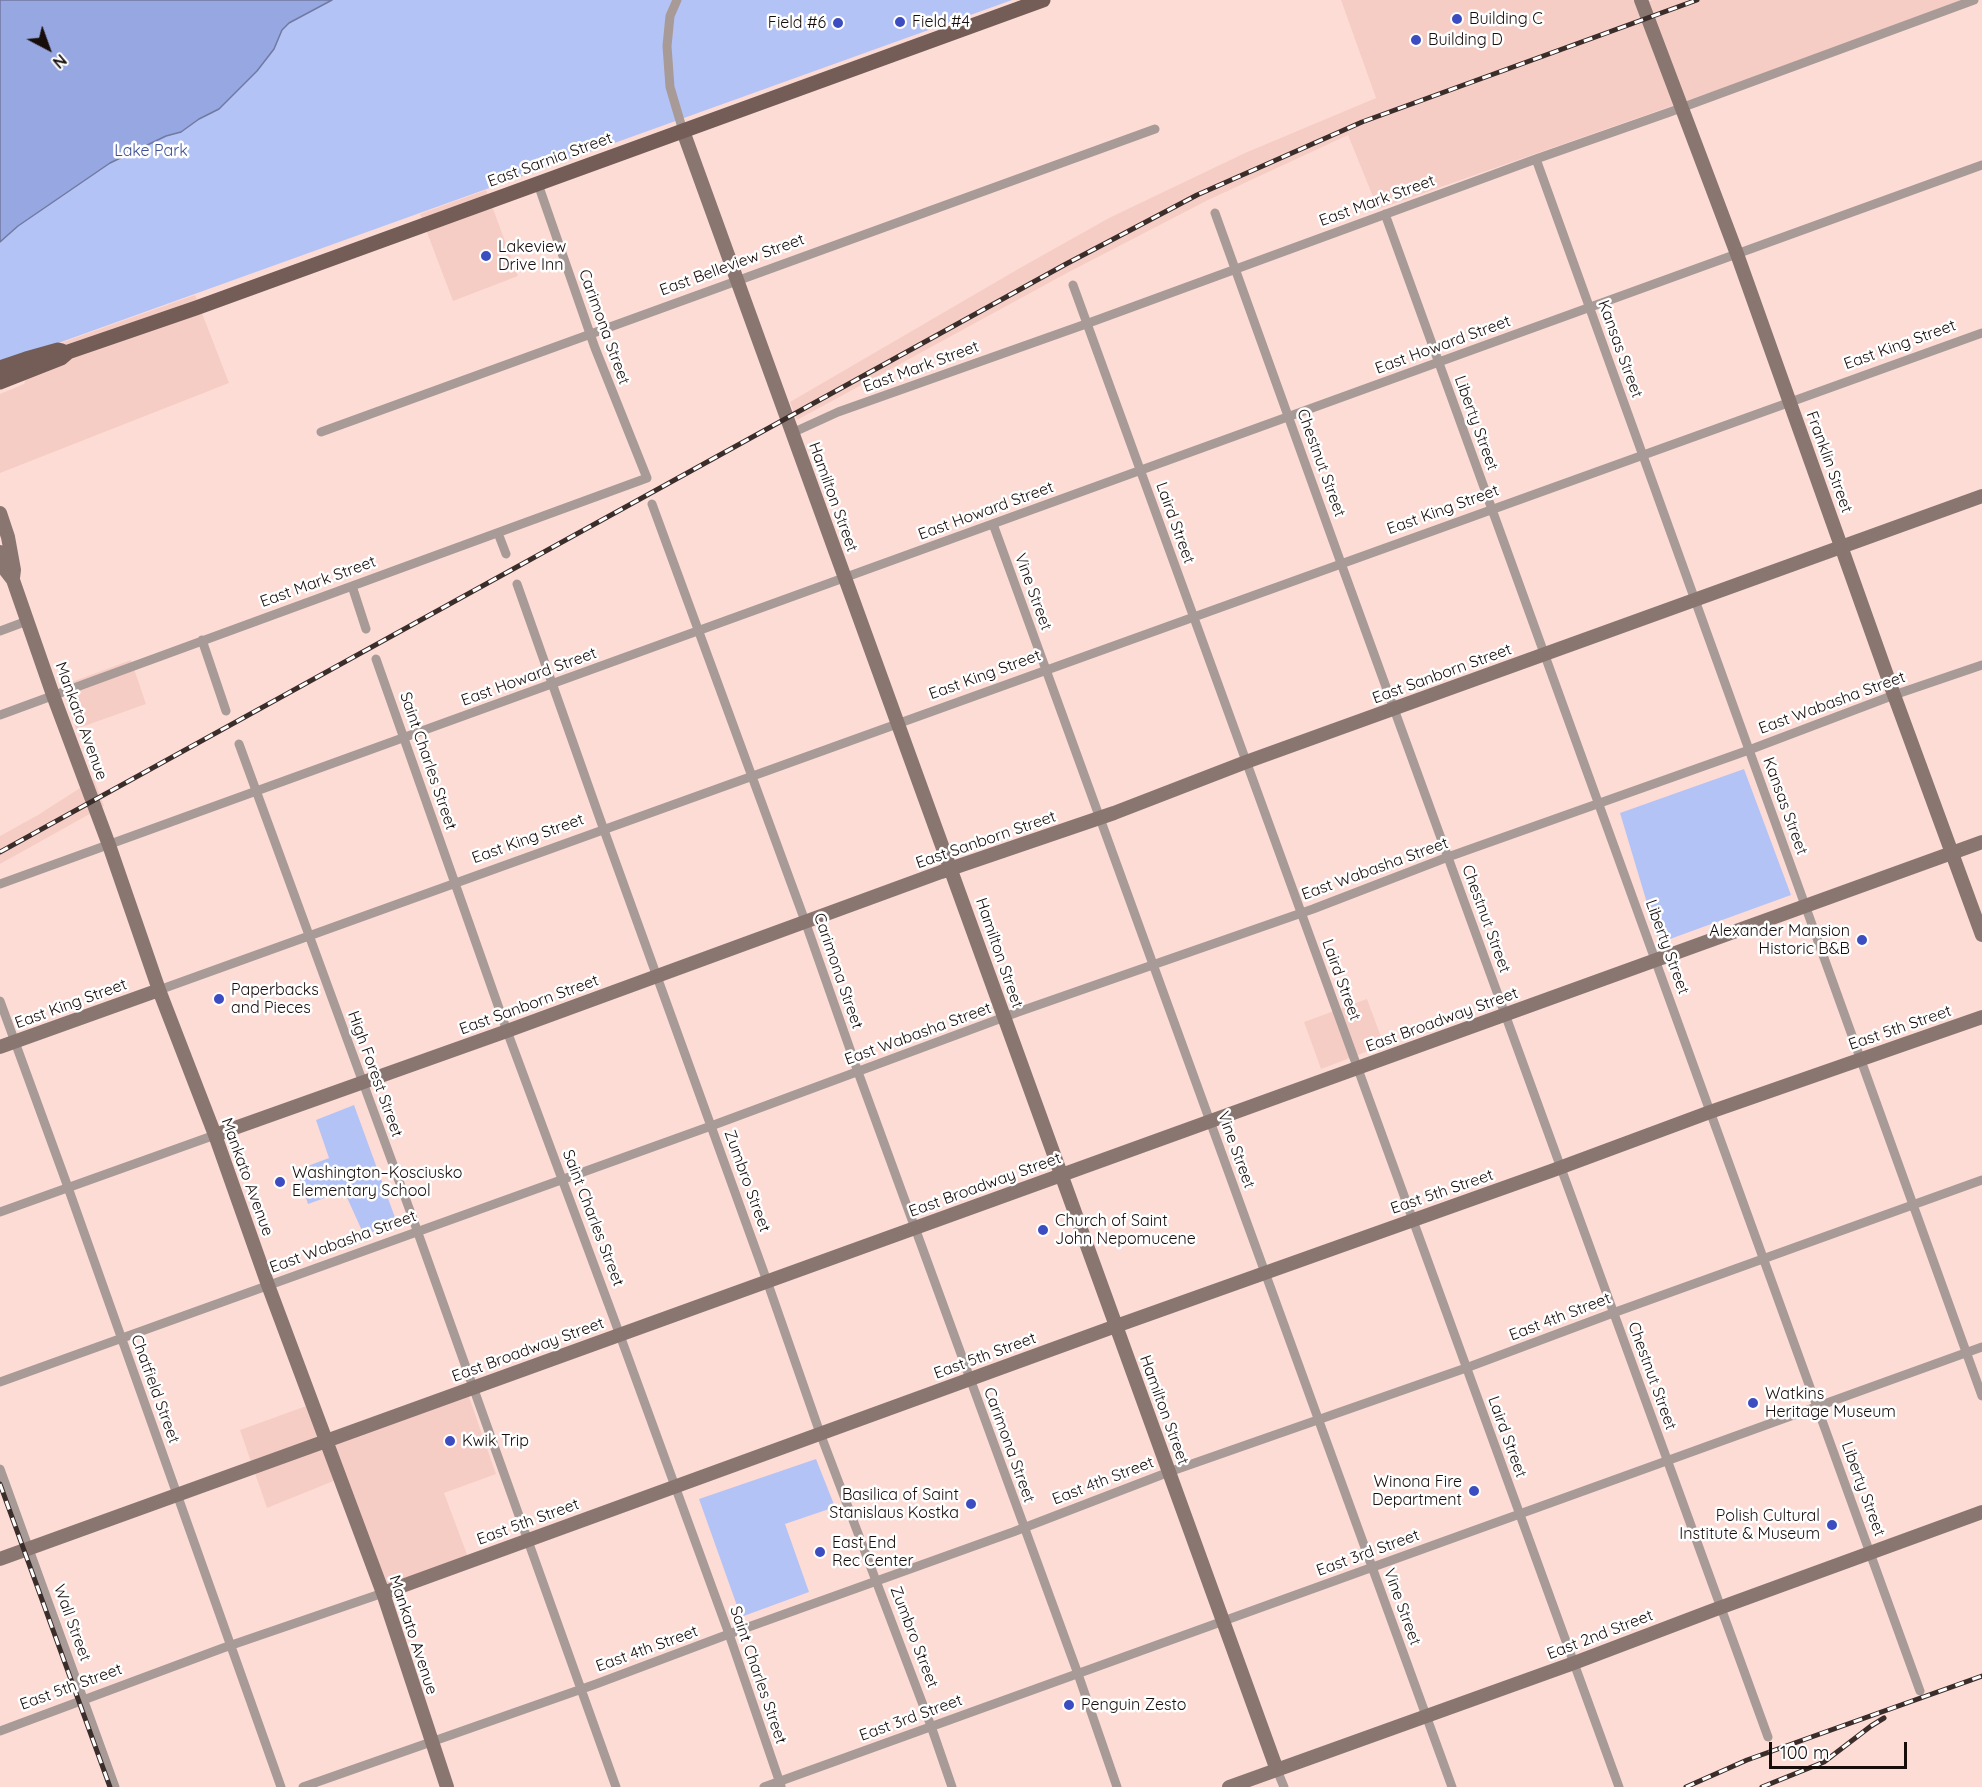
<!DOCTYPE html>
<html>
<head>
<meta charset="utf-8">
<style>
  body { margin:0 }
  #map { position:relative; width:1982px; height:1787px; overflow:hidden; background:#fddcd5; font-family:Quicksand,sans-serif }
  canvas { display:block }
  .north { position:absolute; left:18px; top:18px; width:60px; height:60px; -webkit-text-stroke:4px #fff; paint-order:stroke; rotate:139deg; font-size:16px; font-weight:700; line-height:24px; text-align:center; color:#170d0b }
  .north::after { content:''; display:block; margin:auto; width:21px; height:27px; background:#170d0b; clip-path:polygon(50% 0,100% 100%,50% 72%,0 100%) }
  .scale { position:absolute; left:1769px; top:1742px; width:138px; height:27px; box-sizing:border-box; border:3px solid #170d0b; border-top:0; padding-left:8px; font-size:18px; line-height:21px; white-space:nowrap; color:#170d0b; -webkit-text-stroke:4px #fff; paint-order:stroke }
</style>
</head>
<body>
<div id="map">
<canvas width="1982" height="1787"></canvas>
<div class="north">N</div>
<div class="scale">100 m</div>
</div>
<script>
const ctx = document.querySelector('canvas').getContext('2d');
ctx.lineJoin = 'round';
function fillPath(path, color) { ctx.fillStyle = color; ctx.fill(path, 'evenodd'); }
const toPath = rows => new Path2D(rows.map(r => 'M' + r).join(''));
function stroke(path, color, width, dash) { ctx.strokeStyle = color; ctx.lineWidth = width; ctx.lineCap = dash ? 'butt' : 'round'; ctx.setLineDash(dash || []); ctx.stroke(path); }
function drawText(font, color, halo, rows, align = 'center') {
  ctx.font = font + ' Quicksand,sans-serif'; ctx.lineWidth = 5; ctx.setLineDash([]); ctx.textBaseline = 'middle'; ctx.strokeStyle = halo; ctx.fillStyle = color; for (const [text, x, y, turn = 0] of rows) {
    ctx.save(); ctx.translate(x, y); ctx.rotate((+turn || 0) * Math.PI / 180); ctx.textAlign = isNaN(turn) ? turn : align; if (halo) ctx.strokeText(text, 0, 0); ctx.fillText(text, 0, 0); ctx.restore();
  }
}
const built = toPath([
  [1341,0,1637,0,1639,5,1653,0,1974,0,1378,209,1348,135,1208,200,1067,273,797,420,790,402,1020,268,1109,218,1245,153,1376,98],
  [486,190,518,276,453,301,420,214],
  [195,295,229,383,0,473,0,394,24,384,36,352],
  [131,660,146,704,76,729,61,686],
  [94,779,104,806,0,864,0,836,38,815],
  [1367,999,1384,1045,1321,1069,1304,1022],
  [468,1394,496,1474,444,1493,471,1565,381,1598,336,1480,267,1508,240,1430,309,1405,323,1446]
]);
const green = toPath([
  [0,0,1012,0,0,364],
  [1744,769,1791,895,1659,943,1620,813],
  [354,1105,397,1223,364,1235,344,1191,308,1204,297,1170,329,1158,316,1120],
  [816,1459,835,1507,785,1524,809,1592,741,1617,699,1499]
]);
const water = toPath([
  [0,0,332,0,289,23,282,30,274,49,257,71,219,109,199,119,181,132,166,136,110,163,18,226,0,242,0,0]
]);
const street = toPath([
  [677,0,670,16,667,46,670,87,683,131],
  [1536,159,1982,1396],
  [1215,213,1346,577,1768,1737],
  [1385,214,1920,1691],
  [1073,285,1619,1787],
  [321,432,1155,129],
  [792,433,838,412,1086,324,1536,159,1670,112,1974,0],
  [652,504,805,921,858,1072,1078,1674,1117,1787],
  [993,524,1452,1787],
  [498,533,506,554],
  [517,584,600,819,767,1281,820,1433,931,1726,952,1787],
  [352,586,366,629],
  [0,631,27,621],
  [202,640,226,711],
  [376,659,507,1031,614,1319,729,1634,781,1786],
  [0,715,647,478,595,348,538,184],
  [239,744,413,1219,616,1787],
  [0,884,1982,165],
  [159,990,1982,333],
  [0,1001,65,1179,281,1787],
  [0,1212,215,1135],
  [0,1382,711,1126,1018,1012,1313,909,1448,857,1749,750,1894,695,1982,665],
  [0,1469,115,1787],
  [0,1731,223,1648,383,1593],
  [1277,1770,1284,1787],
  [303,1787,596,1684,729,1634,1013,1532,1169,1472,1466,1368,1613,1313,1982,1180],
  [764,1787,1982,1347]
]);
const secondary = toPath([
  [1641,0,1737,254,1894,695,1982,935],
  [683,131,1277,1770],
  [0,513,8,537,14,570,13,578],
  [0,552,6,571,13,580,53,695,109,845,159,990,215,1135,268,1285,383,1593,447,1787],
  [0,1047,159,990],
  [215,1135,507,1031,941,872,1114,813,1246,762,1982,496],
  [0,1559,1982,842],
  [383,1593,1116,1326,1551,1171,1710,1112,1982,1017],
  [1229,1787,1574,1663,1711,1611,1982,1512]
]);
const primary = toPath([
  [0,368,26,359,58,350,62,351],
  [0,382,61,358,68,352,196,308,1043,0]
]);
const rail = toPath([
  [0,852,1066,264,1197,195,1362,122,1697,0],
  [0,1484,110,1787],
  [1686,1787,1747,1760,1982,1676],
  [1762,1787,1824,1762,1871,1726,1884,1718]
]);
const markers = [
  [1457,19,6,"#3b4dc0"],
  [900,22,6,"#3b4dc0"],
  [838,23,6,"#3b4dc0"],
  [1416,40,6,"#3b4dc0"],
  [486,256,6,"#3b4dc0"],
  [1862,940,6,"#3b4dc0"],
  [219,999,6,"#3b4dc0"],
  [280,1182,6,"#3b4dc0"],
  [1043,1230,6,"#3b4dc0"],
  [1753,1403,6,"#3b4dc0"],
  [450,1441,6,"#3b4dc0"],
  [1474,1491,6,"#3b4dc0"],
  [971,1504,6,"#3b4dc0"],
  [1832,1525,6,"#3b4dc0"],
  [820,1552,6,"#3b4dc0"],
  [1069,1705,6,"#3b4dc0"]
];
const poiNames = [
  ["Building C",1469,19],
  ["Field #4",912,22],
  ["Field #6",826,23,"right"],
  ["Building D",1428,40],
  ["Lakeview",498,247],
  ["Drive Inn",498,265],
  ["Alexander Mansion",1850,931,"right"],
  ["Historic B&B",1850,949,"right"],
  ["Paperbacks",231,990],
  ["and Pieces",231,1008],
  ["Washington–Kosciusko",292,1173],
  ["Elementary School",292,1191],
  ["Church of Saint",1055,1221],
  ["John Nepomucene",1055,1239],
  ["Watkins",1765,1394],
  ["Heritage Museum",1765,1412],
  ["Kwik Trip",462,1441],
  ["Winona Fire",1462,1482,"right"],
  ["Department",1462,1500,"right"],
  ["Basilica of Saint",959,1495,"right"],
  ["Stanislaus Kostka",959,1513,"right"],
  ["Polish Cultural",1820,1516,"right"],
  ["Institute & Museum",1820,1534,"right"],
  ["East End",832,1543],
  ["Rec Center",832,1561],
  ["Penguin Zesto",1081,1705]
];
const parkNames = [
  ["Lake Park",151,151]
];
const streetNames = [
  ["East Sarnia Street",550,160,-20],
  ["East Mark Street",1377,201,-20],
  ["East Belleview Street",732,265,-20],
  ["Carimona Street",604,327,70],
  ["East Howard Street",1443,345,-20],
  ["East King Street",1900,345,-20],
  ["Kansas Street",1620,349,70],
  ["East Mark Street",921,367,-20],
  ["Liberty Street",1476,423,70],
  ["Franklin Street",1829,462,70],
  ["Chestnut Street",1321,463,70],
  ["Hamilton Street",833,497,70],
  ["East King Street",1443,510,-20],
  ["East Howard Street",986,511,-20],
  ["Laird Street",1175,523,70],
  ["East Mark Street",318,582,-20],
  ["Vine Street",1033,592,70],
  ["East Sanborn Street",1442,674,-20],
  ["East King Street",985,675,-20],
  ["East Howard Street",529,677,-20],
  ["East Wabasha Street",1832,703,-20],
  ["Mankato Avenue",81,721,70],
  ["Saint Charles Street",428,761,71],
  ["Kansas Street",1785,806,70],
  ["East King Street",528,839,-20],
  ["East Sanborn Street",986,840,-19],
  ["East Wabasha Street",1375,869,-20],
  ["Chestnut Street",1486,919,70],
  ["Liberty Street",1667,947,70],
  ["Hamilton Street",999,953,71],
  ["Carimona Street",838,971,71],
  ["Laird Street",1341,980,70],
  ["East King Street",71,1004,-20],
  ["East Sanborn Street",529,1005,-20],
  ["East Broadway Street",1442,1020,-20],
  ["East 5th Street",1900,1028,-19],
  ["East Wabasha Street",918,1034,-20],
  ["High Forest Street",375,1074,70],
  ["Vine Street",1236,1150,70],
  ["Mankato Avenue",247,1177,70],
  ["Zumbro Street",747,1181,70],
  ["East Broadway Street",985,1185,-20],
  ["East 5th Street",1442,1192,-19],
  ["Saint Charles Street",593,1218,69],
  ["East Wabasha Street",343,1242,-20],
  ["East 4th Street",1560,1317,-21],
  ["East Broadway Street",528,1350,-20],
  ["East 5th Street",985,1356,-20],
  ["Chestnut Street",1652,1376,70],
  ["Chatfield Street",155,1389,70],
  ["Hamilton Street",1164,1410,70],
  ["Laird Street",1507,1437,70],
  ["Carimona Street",1009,1445,70],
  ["East 4th Street",1103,1481,-21],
  ["Liberty Street",1863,1489,70],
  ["East 5th Street",528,1522,-20],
  ["East 3rd Street",1368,1553,-20],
  ["Vine Street",1402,1607,70],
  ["Wall Street",72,1623,70],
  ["Mankato Avenue",413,1635,72],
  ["East 2nd Street",1600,1635,-21],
  ["Zumbro Street",914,1637,69],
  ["East 4th Street",647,1649,-20],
  ["Saint Charles Street",758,1675,71],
  ["East 5th Street",71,1687,-20],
  ["East 3rd Street",911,1718,-20]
];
fillPath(built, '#f6cdc5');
fillPath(green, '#b4c3f6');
fillPath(water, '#96a7e1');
stroke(water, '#7079a1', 1.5);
stroke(street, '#a89a97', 9);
stroke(secondary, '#8a7671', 14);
stroke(primary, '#745c57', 15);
stroke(rail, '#3a2d2a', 5);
stroke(rail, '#fff', 3, [9]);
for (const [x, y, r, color] of markers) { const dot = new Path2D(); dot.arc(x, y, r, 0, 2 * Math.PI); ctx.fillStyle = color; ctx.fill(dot); stroke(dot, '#fff', 2); }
drawText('16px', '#170d0b', '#fff', poiNames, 'left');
drawText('16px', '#3f5097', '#fff', parkNames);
drawText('16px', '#170d0b', '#fff', streetNames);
</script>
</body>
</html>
